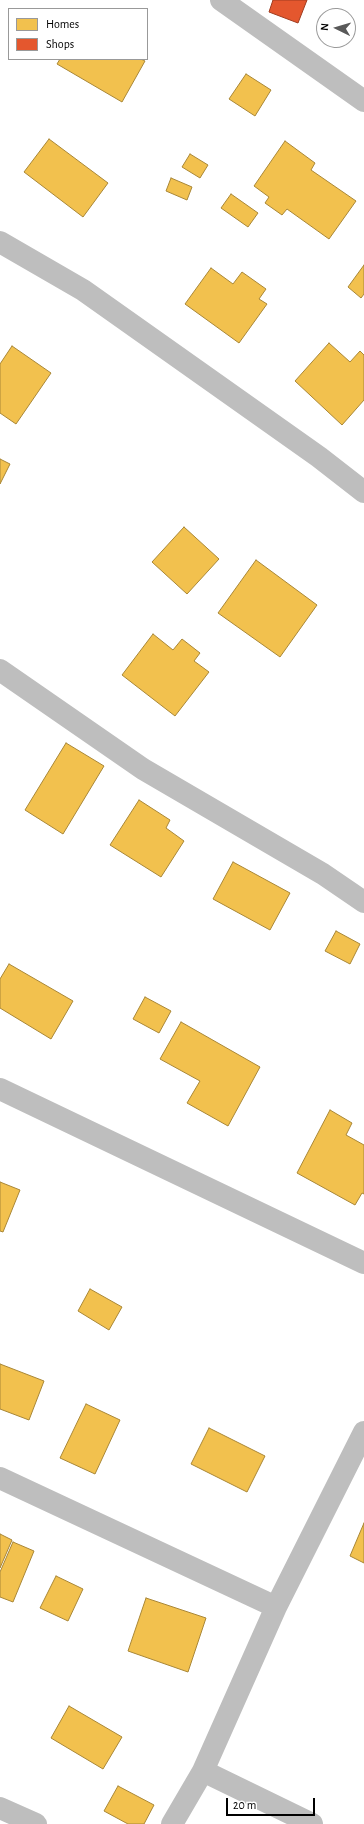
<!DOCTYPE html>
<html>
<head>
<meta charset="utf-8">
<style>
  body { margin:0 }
  #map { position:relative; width:364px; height:1824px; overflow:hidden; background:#fff; font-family:"Alegreya Sans",sans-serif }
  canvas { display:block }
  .legend { position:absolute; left:8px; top:8px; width:140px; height:52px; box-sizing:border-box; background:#fff; border:1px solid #999; margin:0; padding:5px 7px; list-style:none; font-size:12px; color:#000 }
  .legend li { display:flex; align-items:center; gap:8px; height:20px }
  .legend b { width:20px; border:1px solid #999 }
  .north { position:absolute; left:316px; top:8px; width:40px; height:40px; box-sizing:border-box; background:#fff; border:1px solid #999; border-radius:50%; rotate:275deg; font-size:11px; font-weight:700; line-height:16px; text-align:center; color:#000 }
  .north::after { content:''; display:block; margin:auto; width:14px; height:18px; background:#595959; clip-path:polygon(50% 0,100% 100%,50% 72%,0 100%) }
  .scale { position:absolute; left:226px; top:1798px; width:89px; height:18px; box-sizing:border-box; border:2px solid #000; border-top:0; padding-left:5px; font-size:12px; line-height:14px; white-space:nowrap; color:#000; -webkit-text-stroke:3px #fff; paint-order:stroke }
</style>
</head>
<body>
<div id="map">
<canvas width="364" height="1824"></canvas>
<ul class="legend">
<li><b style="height:11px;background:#f2c14e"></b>Homes</li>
<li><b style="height:11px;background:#e4572e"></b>Shops</li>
</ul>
<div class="north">N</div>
<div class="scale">20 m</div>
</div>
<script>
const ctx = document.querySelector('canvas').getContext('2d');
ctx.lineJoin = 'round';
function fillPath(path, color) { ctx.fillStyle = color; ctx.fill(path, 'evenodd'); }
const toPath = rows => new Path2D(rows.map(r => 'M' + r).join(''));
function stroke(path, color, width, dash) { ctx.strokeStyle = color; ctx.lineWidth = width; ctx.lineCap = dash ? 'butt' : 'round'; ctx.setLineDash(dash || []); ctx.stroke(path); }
const homes = toPath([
  [60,59,141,59,145,61,122,102,57,64,60,59],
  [246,74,271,90,255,116,229,99,246,74],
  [49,139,108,183,83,217,24,172,49,139],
  [285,141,315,163,311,170,356,201,329,239,287,209,282,215,265,203,269,197,254,186,285,141],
  [190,154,208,165,200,178,182,167,190,154],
  [171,178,192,187,187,200,166,191,171,178],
  [231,194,258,213,248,227,221,208,231,194],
  [364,265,364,294,361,298,348,287,364,265],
  [211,268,233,284,242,272,266,289,259,299,267,304,239,343,185,304,211,268],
  [329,343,350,362,360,351,364,355,364,400,342,425,295,381,329,343],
  [12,346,51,373,16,424,0,413,0,364,12,346],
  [0,459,10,464,0,484,0,459],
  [184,527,219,559,187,594,152,562,184,527],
  [256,560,317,605,280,657,218,613,256,560],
  [153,634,173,650,182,639,200,653,194,661,209,672,175,716,122,675,153,634],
  [66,743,104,766,63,834,25,810,66,743],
  [139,800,170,820,166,828,184,841,161,877,110,845,139,800],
  [233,862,290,893,270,930,213,899,233,862],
  [336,931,360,944,350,964,325,951,336,931],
  [9,964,73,1001,51,1039,0,1008,0,979,9,964],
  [145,997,171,1011,159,1033,133,1019,145,997],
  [181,1022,260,1067,228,1126,187,1103,200,1081,160,1059,181,1022],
  [330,1110,352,1123,346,1135,364,1145,364,1194,362,1193,355,1205,297,1173,330,1110],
  [0,1182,20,1190,3,1232,0,1231,0,1182],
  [90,1289,122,1307,109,1330,78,1311,90,1289],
  [0,1364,44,1381,29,1420,0,1409,0,1364],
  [86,1404,120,1420,95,1474,60,1458,86,1404],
  [209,1428,265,1456,247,1492,191,1464,209,1428],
  [364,1523,364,1563,350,1556,364,1523],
  [0,1534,12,1540,0,1568,0,1534],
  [13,1542,34,1551,13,1602,0,1597,0,1572,13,1542],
  [56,1576,83,1589,68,1621,40,1608,56,1576],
  [146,1598,206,1618,188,1672,128,1651,146,1598],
  [69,1706,122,1737,103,1769,51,1738,69,1706],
  [118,1786,154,1805,144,1824,128,1824,104,1811,118,1786]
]);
const shops = toPath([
  [273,0,307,0,298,23,269,12,273,0]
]);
const street = toPath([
  [221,0,364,101],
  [0,242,83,290,319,457,364,492],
  [0,670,143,769,323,874,364,902],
  [0,1089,364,1263],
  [0,1478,276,1607],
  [203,1771,312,1824],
  [0,1808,36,1824],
  [172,1824,203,1771,276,1607,364,1432]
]);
fillPath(homes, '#f2c14e');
stroke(homes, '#a98737', 1);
fillPath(shops, '#e4572e');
stroke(shops, '#a03d20', 1);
stroke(street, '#bebebe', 22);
</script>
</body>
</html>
